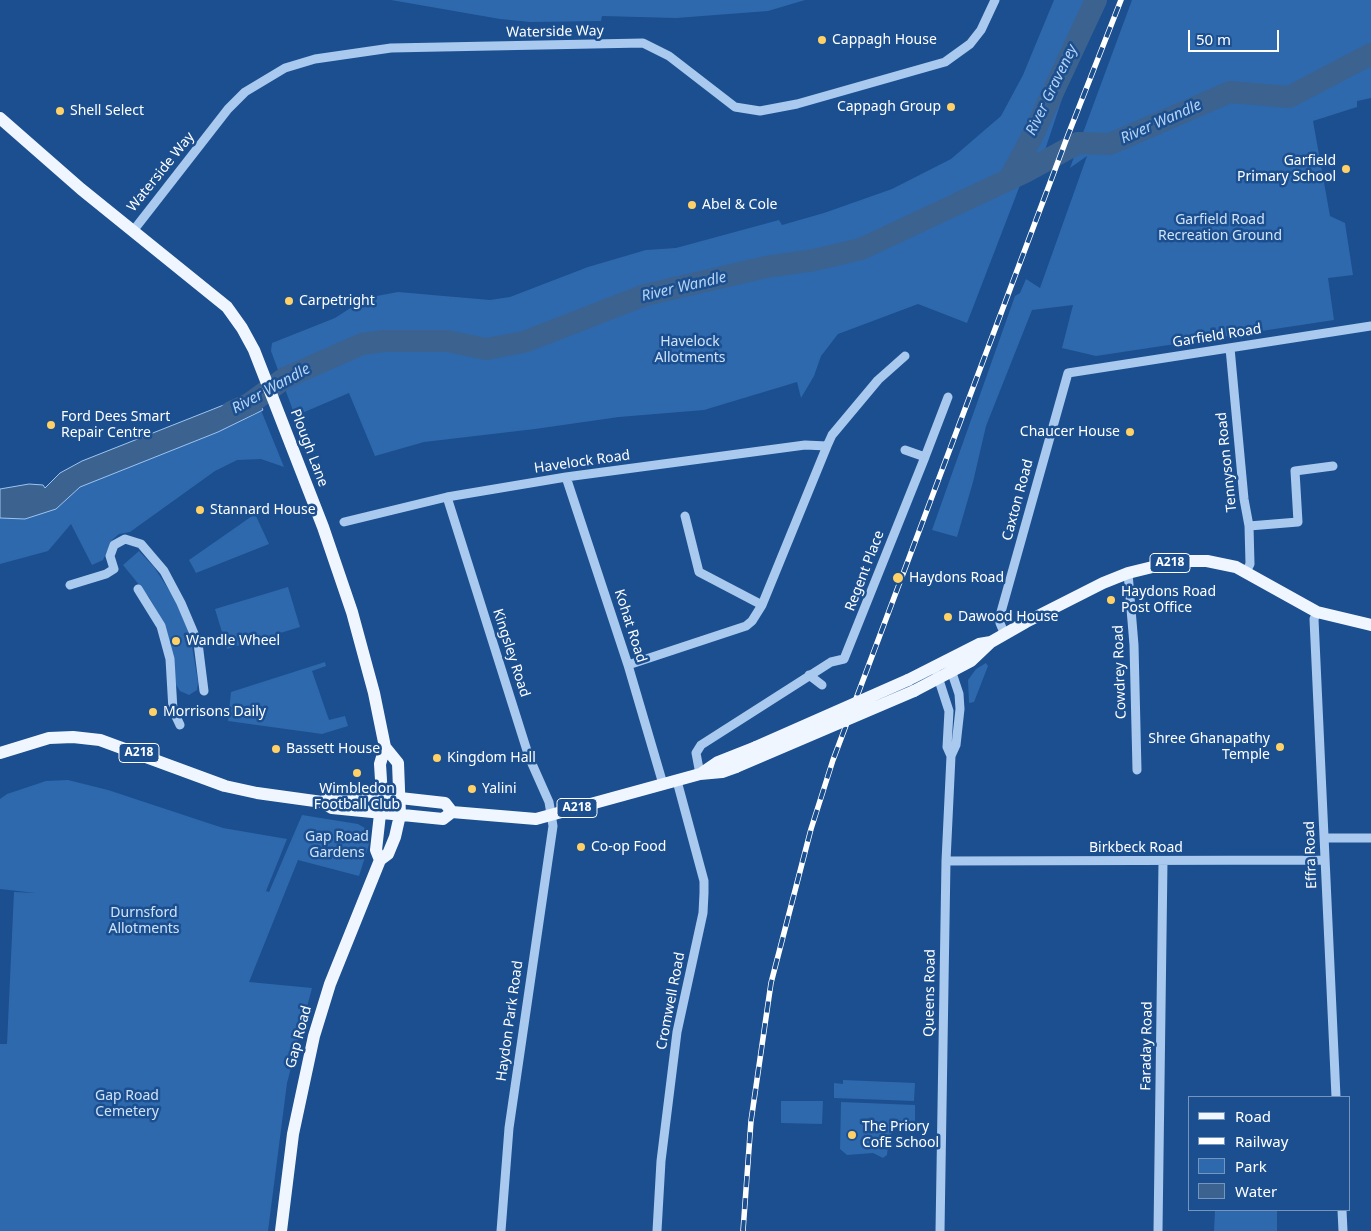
<!DOCTYPE html>
<html>
<head>
<meta charset="utf-8">
<style>
  body { margin:0 }
  #map { position:relative; width:1371px; height:1231px; overflow:hidden; background:#1b4f8f; font-family:"Noto Sans",sans-serif }
  canvas { display:block }
  .legend { position:absolute; left:1188px; top:1096px; width:162px; height:115px; box-sizing:border-box; background:#1b4f8f; border:1px solid #7695bc; margin:0; padding:6px 9px; list-style:none; font-size:15px; color:#fff }
  .legend li { display:flex; align-items:center; gap:10px; height:25px }
  .legend b { width:25px; border:1px solid #7695bc }
  .scale { position:absolute; left:1188px; top:30px; width:91px; height:22px; box-sizing:border-box; border:2px solid #fff; border-top:0; padding-left:6px; font-size:15px; line-height:18px; white-space:nowrap; color:#fff; -webkit-text-stroke:4px #1b4f8f; paint-order:stroke }
</style>
</head>
<body>
<div id="map">
<canvas width="1371" height="1231"></canvas>
<ul class="legend">
<li><b style="height:6px;background:#f0f6ff"></b>Road</li>
<li><b style="height:6px;background:#fff"></b>Railway</li>
<li><b style="height:14px;background:#2e69ad"></b>Park</li>
<li><b style="height:14px;background:#3c6290"></b>Water</li>
</ul>
<div class="scale">50 m</div>
</div>
<script>
const ctx = document.querySelector('canvas').getContext('2d');
ctx.lineJoin = 'round';
function fillPath(path, color) { ctx.fillStyle = color; ctx.fill(path, 'evenodd'); }
const toPath = rows => new Path2D(rows.map(r => 'M' + r).join(''));
function stroke(path, color, width, dash) { ctx.strokeStyle = color; ctx.lineWidth = width; ctx.lineCap = dash ? 'butt' : 'round'; ctx.setLineDash(dash || []); ctx.stroke(path); }
function drawText(font, color, halo, rows, align = 'center') {
  ctx.font = font + ' "Noto Sans",sans-serif'; ctx.lineWidth = 5; ctx.setLineDash([]); ctx.textBaseline = 'middle'; ctx.strokeStyle = halo; ctx.fillStyle = color; for (const [text, x, y, turn = 0] of rows) {
    ctx.save(); ctx.translate(x, y); ctx.rotate((+turn || 0) * Math.PI / 180); ctx.textAlign = isNaN(turn) ? turn : align; if (halo) ctx.strokeText(text, 0, 0); ctx.fillText(text, 0, 0); ctx.restore();
  }
}
const green = toPath([
  [391,0,805,0,768,11,676,18,602,16,601,21,530,22,500,19],
  [1054,0,1099,0,1077,54,1044,153,1022,180,967,323,918,304,838,334,821,356,814,376,801,398,797,382,704,410,619,417,535,429,424,442,375,456,349,393,295,416,271,351,272,343,335,318,366,298,398,292,490,300,510,297,588,267,646,250,676,248,779,220,782,225,824,213,892,189,951,159,1001,116,1023,75],
  [1132,0,1371,0,1371,98,1357,101,1357,107,1313,121,1330,216,1345,223,1353,275,1328,278,1334,320,1096,356,1062,348,1073,305,1032,310,986,426,973,482,957,537,932,530,1015,296,1020,293,1026,279,1040,288,1087,156,1070,168],
  [254,393,284,467,261,459,237,460,215,471,130,532,119,534,112,540,103,560,92,565,71,524,48,551,0,564,0,489,29,484,43,485,45,488,60,473,82,461],
  [255,514,269,544,196,573,189,560],
  [139,551,154,567,178,604,190,634,198,682,197,690,189,695,180,691,175,683,165,625,149,597,123,565],
  [288,587,300,627,227,649,215,609],
  [325,662,326,666,312,671,329,720,345,716,348,726,322,734,228,721,231,692],
  [986,663,988,666,974,702,969,703,968,680,976,669],
  [68,780,108,790,223,828,287,839,266,891,269,892,302,815,358,824,370,831,370,841,359,876,298,860,249,982,312,988,287,1083,268,1231,0,1231,0,1044,7,1044,14,892,36,893,0,889,0,799,7,794,46,781],
  [843,1080,915,1083,914,1101,834,1098,834,1083,843,1084],
  [781,1101,823,1101,822,1124,781,1123],
  [841,1102,915,1105,915,1124,897,1128,889,1136,887,1155,883,1158,873,1153,847,1155,840,1149],
  [1215,1210,1277,1210,1277,1231,1214,1231]
]);
const water = toPath([
  [254,393,263,410,218,432,80,487,56,509,25,519,0,518,0,489,29,484,43,485,45,488,60,473,82,461,254,393]
]);
const river = toPath([
  [1009,179,1032,137,1096,0],
  [231,412,249,404,285,378,362,344,384,341,447,341,486,349,524,342,645,295,766,267,814,260,861,249,1025,172,1078,143,1110,144,1230,92,1289,97,1371,54]
]);
const minor = toPath([
  [133,231,228,109,245,92,285,68,315,59,391,48,643,43,669,56,735,107,760,111,797,104,945,62,970,44,981,30,995,0],
  [1230,348,1244,499,1249,526,1250,564,1246,572],
  [827,446,832,435,878,380,905,356],
  [925,457,948,397],
  [566,477,628,665,663,784],
  [447,497,529,757,549,802,553,826,509,1128,501,1231],
  [685,516,699,572,762,605],
  [344,522,447,497,566,477,805,445,827,446,762,605,752,621,746,626,628,665],
  [1249,526,1298,522,1295,471,1333,466],
  [1128,573,1134,645,1137,770],
  [70,585,106,574,114,569,110,556,114,545,125,539,141,544,164,571,181,603,198,643,204,691],
  [138,589,161,626,170,659,173,710,180,725],
  [1317,612,1314,619,1336,1097],
  [1005,635,1000,623,1001,612,1068,373,1371,326],
  [950,667,959,694,960,709,956,745,951,756],
  [937,674,949,711,947,747,951,756,946,861,940,1231],
  [809,675,822,685],
  [700,774,696,753,701,745,831,662,844,659,925,457,905,450],
  [1325,838,1371,838],
  [946,861,1325,860],
  [1342,1210,1343,1231],
  [657,1231,661,1161,677,1032,703,913,704,893,704,881,677,781],
  [1158,1231,1163,862]
]);
const major = toPath([
  [0,118,81,189,227,307,242,328,254,350,323,527,352,612,374,693,385,747,380,764,382,796,376,850,380,860],
  [908,680,979,644,991,642],
  [914,691,971,661,991,642,1026,622,1103,583,1128,573,1177,561,1207,561,1236,567,1317,612,1371,625],
  [0,753,49,738,73,737,100,740,225,786,257,793,322,802,332,808,443,819,452,812,536,819,700,774,722,772,736,767],
  [702,773,718,762,756,747],
  [322,802,333,795,382,796,445,803,452,812],
  [281,1231,293,1134,314,1036,330,984,380,860,388,854,395,837,400,815,398,763,385,747]
]);
const rail = toPath([
  [743,1231,751,1121,771,983,811,829,833,760,1068,135,1121,0]
]);
const majorBridge = toPath([
  [756,747,908,680],
  [736,767,914,691]
]);
const markers = [
  [822,40,5,"#ffd166"],
  [951,107,5,"#ffd166"],
  [60,111,5,"#ffd166"],
  [1346,169,5,"#ffd166"],
  [692,205,5,"#ffd166"],
  [289,301,5,"#ffd166"],
  [51,425,5,"#ffd166"],
  [1130,432,5,"#ffd166"],
  [200,510,5,"#ffd166"],
  [898,578,6,"#ffd166"],
  [1111,600,5,"#ffd166"],
  [948,617,5,"#ffd166"],
  [176,641,5,"#ffd166"],
  [153,712,5,"#ffd166"],
  [1280,747,5,"#ffd166"],
  [276,749,5,"#ffd166"],
  [437,758,5,"#ffd166"],
  [357,773,5,"#ffd166"],
  [472,789,5,"#ffd166"],
  [581,847,5,"#ffd166"],
  [852,1135,5,"#ffd166"]
];
const shields = [
  [1170,563,40],
  [139,753,40],
  [577,808,40]
];
const shieldNames = [
  ["A218",1170,563],
  ["A218",139,753],
  ["A218",577,808]
];
const streetNames = [
  ["Waterside Way",555,32,-1],
  ["Waterside Way",161,172,-51],
  ["Garfield Road",1217,336,-9],
  ["Plough Lane",309,448,69],
  ["Havelock Road",582,462,-8],
  ["Tennyson Road",1227,462,-96],
  ["Caxton Road",1018,500,-75],
  ["Regent Place",865,571,-69],
  ["Kohat Road",630,626,72],
  ["Kingsley Road",511,653,72],
  ["Cowdrey Road",1120,672,-92],
  ["Birkbeck Road",1136,848],
  ["Effra Road",1311,855,-92],
  ["Queens Road",930,993,-89],
  ["Cromwell Road",671,1001,-79],
  ["Haydon Park Road",510,1021,-82],
  ["Gap Road",299,1037,-75],
  ["Faraday Road",1147,1046,-89]
];
const poiNames = [
  ["Cappagh House",832,40],
  ["Cappagh Group",941,107,"right"],
  ["Shell Select",70,111],
  ["Garfield",1336,161,"right"],
  ["Primary School",1336,177,"right"],
  ["Abel & Cole",702,205],
  ["Carpetright",299,301],
  ["Ford Dees Smart",61,417],
  ["Repair Centre",61,433],
  ["Chaucer House",1120,432,"right"],
  ["Stannard House",210,510],
  ["Haydons Road",909,578],
  ["Haydons Road",1121,592],
  ["Post Office",1121,608],
  ["Dawood House",958,617],
  ["Wandle Wheel",186,641],
  ["Morrisons Daily",163,712],
  ["Shree Ghanapathy",1270,739,"right"],
  ["Temple",1270,755,"right"],
  ["Bassett House",286,749],
  ["Kingdom Hall",447,758],
  ["Wimbledon",357,789,"center"],
  ["Football Club",357,805,"center"],
  ["Yalini",482,789],
  ["Co-op Food",591,847],
  ["The Priory",862,1127],
  ["CofE School",862,1143]
];
const parkNames = [
  ["Garfield Road",1220,220],
  ["Recreation Ground",1220,236],
  ["Havelock",690,342],
  ["Allotments",690,358],
  ["Gap Road",337,837],
  ["Gardens",337,853],
  ["Durnsford",144,913],
  ["Allotments",144,929],
  ["Gap Road",127,1096],
  ["Cemetery",127,1112]
];
const waterNames = [
  ["River Graveney",1052,90,-64],
  ["River Wandle",1161,122,-24],
  ["River Wandle",684,287,-13],
  ["River Wandle",271,389,-29]
];
fillPath(green, '#2e69ad');
fillPath(water, '#3c6290');
stroke(water, '#9cc4f0', 1);
stroke(river, '#3c6290', 22);
stroke(minor, '#a9c9ee', 9);
stroke(major, '#f0f6ff', 12);
stroke(rail, '#fff', 5.5);
stroke(rail, '#1b4f8f', 4, [11]);
stroke(majorBridge, '#f0f6ff', 12);
for (const [x, y, r, color] of markers) { const dot = new Path2D(); dot.arc(x, y, r, 0, 2 * Math.PI); ctx.fillStyle = color; ctx.fill(dot); stroke(dot, '#1b4f8f', 2); }
for (const [x, y, w] of shields) { const box = new Path2D(); box.roundRect(x - w / 2, y - 9.5, w, 19, 4); ctx.fillStyle = '#1b4f8f'; ctx.fill(box); stroke(box, '#fff', 1); }
drawText('bold 12px', '#fff', null, shieldNames);
drawText('14px', '#fff', '#1b4f8f', streetNames);
drawText('14px', '#fff', '#1b4f8f', poiNames, 'left');
drawText('14px', '#cfe3fa', '#1b4f8f', parkNames);
drawText('italic 15px', '#b5d3f5', '#1b4f8f', waterNames);
</script>
</body>
</html>
